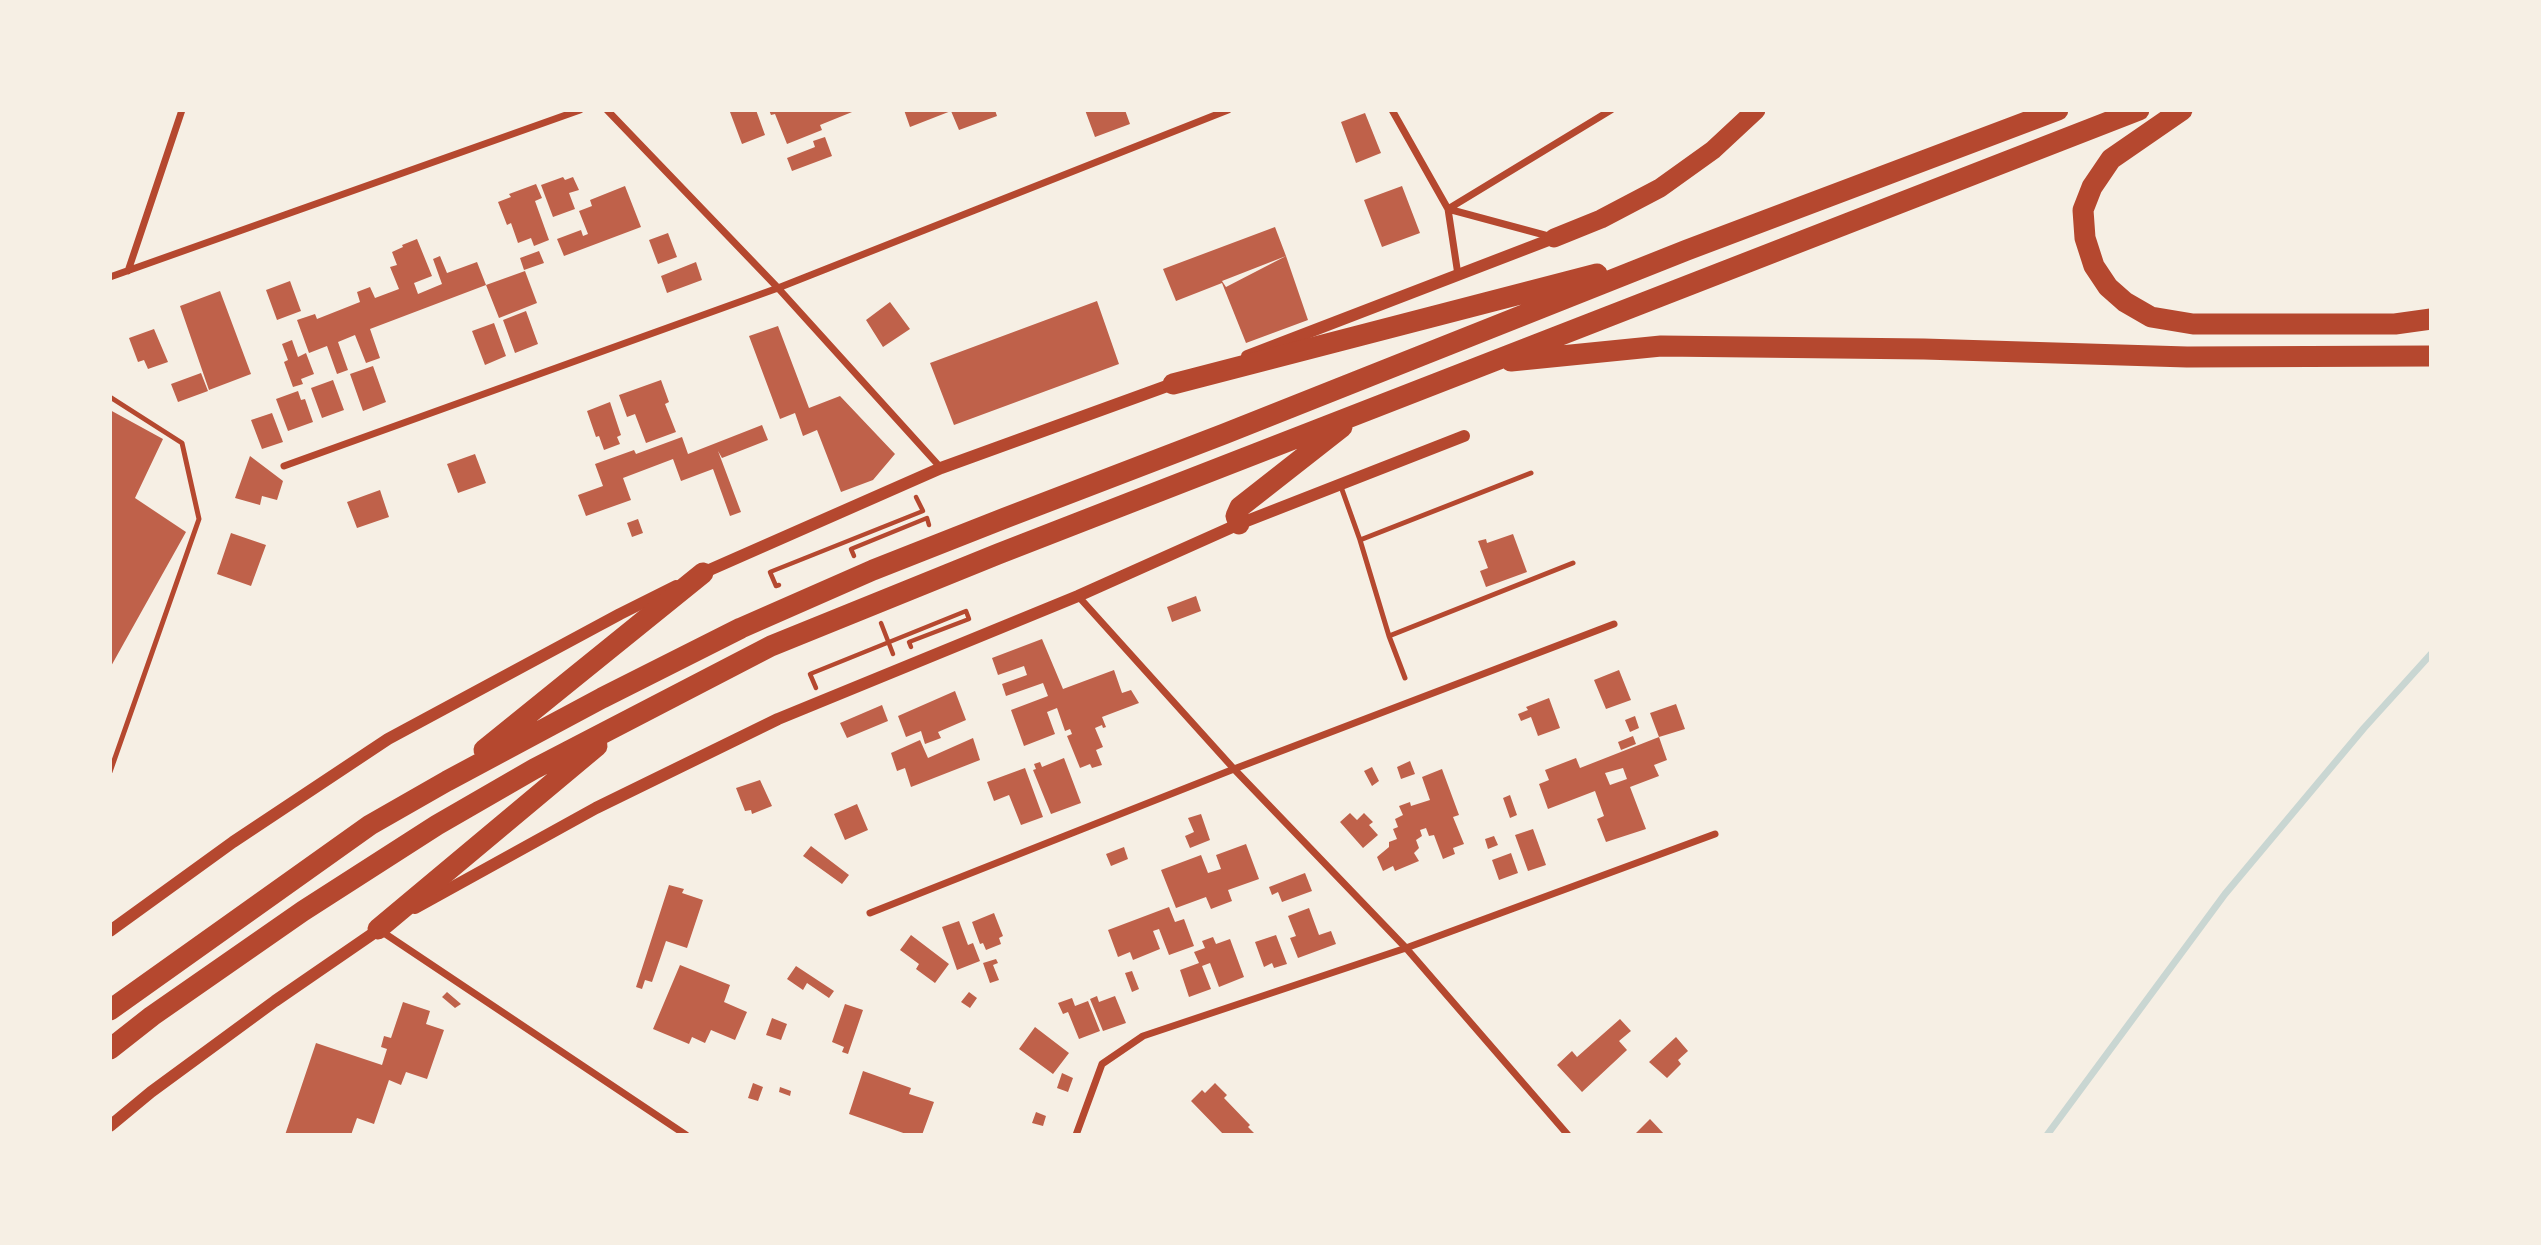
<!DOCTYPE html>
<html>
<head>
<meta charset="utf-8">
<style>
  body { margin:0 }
  #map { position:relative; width:2541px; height:1245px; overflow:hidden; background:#f6efe4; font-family:Lora,serif }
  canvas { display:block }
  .frame { position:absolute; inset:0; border:112px solid #f6efe4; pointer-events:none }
</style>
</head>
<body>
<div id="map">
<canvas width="2541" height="1245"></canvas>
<div class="frame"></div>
</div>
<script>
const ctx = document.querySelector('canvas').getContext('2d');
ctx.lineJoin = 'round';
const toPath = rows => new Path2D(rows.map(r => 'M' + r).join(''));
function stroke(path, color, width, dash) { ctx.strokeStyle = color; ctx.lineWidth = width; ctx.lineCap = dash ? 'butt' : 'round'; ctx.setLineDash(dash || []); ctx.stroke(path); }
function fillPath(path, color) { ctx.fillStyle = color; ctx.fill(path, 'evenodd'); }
const stream = toPath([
  [2047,1135,2225,894,2364,728,2431,654]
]);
const building = toPath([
  [734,110,756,110,765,135,742,144,730,112],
  [769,110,857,110,820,125,822,130,787,144,775,114,771,115],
  [904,110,995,110,997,116,959,130,951,111,910,127],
  [1085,110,1125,110,1130,124,1095,137],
  [1365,113,1381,153,1356,163,1341,122],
  [825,137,832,156,792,171,787,158,815,147,813,141],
  [563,177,565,180,573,177,579,190,569,193,575,209,553,217,541,185],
  [536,184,542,198,535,201,549,240,534,246,531,238,518,243,511,223,507,225,498,202,511,197,509,194],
  [625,186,641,227,564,256,557,239,581,230,583,236,588,234,579,211,592,206,590,200],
  [1402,186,1420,233,1382,247,1364,200],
  [1275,227,1286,256,1222,281,1226,287,1286,256,1308,320,1246,343,1222,283,1176,301,1163,269],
  [668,233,677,257,658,264,649,240],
  [417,239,432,276,414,283,418,294,442,284,433,259,440,256,447,273,477,262,486,285,525,271,537,303,499,318,486,285,370,329,380,358,366,363,355,335,338,342,348,370,337,374,327,346,309,353,297,320,315,314,317,319,360,302,357,292,370,287,375,298,399,289,390,267,397,265,392,252,403,247,402,245],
  [539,251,544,263,524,270,520,258],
  [696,262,702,280,667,293,661,276],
  [290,281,301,311,277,320,266,290],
  [220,291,251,374,209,390,180,306],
  [1097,301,1119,364,954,425,930,363],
  [890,302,910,329,883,347,866,320],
  [526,311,538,344,515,353,503,320],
  [494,323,506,356,485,365,472,331],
  [778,326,809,408,840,396,895,454,873,480,841,492,817,430,803,436,795,413,780,419,749,336],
  [154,329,168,362,148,369,144,360,138,362,129,338],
  [292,340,298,357,306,353,314,374,301,379,303,384,293,387,284,362,288,360,282,344],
  [373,366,386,402,363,411,350,374],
  [201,373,208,391,178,402,171,384],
  [333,380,344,410,322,418,311,388],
  [661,380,669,402,665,404,676,432,646,443,635,414,627,417,619,395],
  [298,391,301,400,305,399,313,422,288,431,276,399],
  [610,402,621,435,617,437,620,444,604,450,599,436,596,437,587,411],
  [110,410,163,439,135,498,186,532,110,668],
  [272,413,283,442,262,449,251,420],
  [762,425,768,440,722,458,718,451,741,512,730,516,713,469,681,481,673,459,623,478,631,500,586,516,578,495,603,486,595,464,634,450,636,454,682,437,688,454],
  [475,454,486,483,458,493,447,464],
  [250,456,283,481,277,500,262,496,260,505,235,498],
  [380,490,389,517,357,528,347,502],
  [638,519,643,533,632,537,627,523],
  [231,533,266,545,251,586,217,574],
  [1513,534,1527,572,1486,587,1480,571,1488,568,1478,541,1486,539,1487,543],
  [1196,596,1201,611,1172,622,1167,607],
  [1042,639,1063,689,1114,670,1122,693,1131,690,1139,703,1102,717,1106,727,1103,728,1102,725,1095,728,1103,747,1096,750,1102,765,1092,768,1090,764,1080,768,1067,736,1072,734,1070,729,1065,731,1057,708,1047,712,1055,734,1024,746,1011,710,1048,696,1043,683,1006,696,1002,684,1027,675,1024,666,998,675,992,658],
  [1619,670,1631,700,1606,709,1594,680],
  [955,691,966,720,938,732,941,738,925,744,921,731,906,737,898,716],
  [1549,698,1560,728,1538,736,1531,717,1521,721,1518,714,1528,710,1526,707],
  [1676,704,1685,729,1659,737,1667,760,1654,765,1659,776,1630,787,1646,829,1606,842,1597,819,1604,816,1595,791,1548,809,1539,784,1549,780,1545,770,1576,758,1580,768,1659,737,1650,713],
  [1623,768,1627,779,1610,785,1605,773],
  [882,705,888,721,847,738,840,723],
  [1635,716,1639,728,1630,732,1625,720],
  [1633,736,1636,744,1621,750,1618,742],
  [973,738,980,760,911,787,905,768,897,771,891,753,920,740,928,758],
  [1064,758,1081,803,1051,814,1033,770,1036,769,1034,764,1040,762,1042,767],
  [1410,761,1415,774,1401,779,1397,767],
  [1372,767,1379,781,1372,786,1364,771],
  [1025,768,1043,817,1021,825,1009,795,994,801,987,782],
  [1442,769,1459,815,1453,817,1464,844,1453,848,1455,854,1443,859,1434,835,1429,836,1426,828,1420,830,1422,836,1416,840,1419,848,1414,853,1419,861,1395,871,1393,866,1383,871,1377,857,1389,847,1389,842,1397,839,1393,829,1398,827,1395,819,1403,815,1399,806,1410,802,1411,806,1430,800,1422,777],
  [760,780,772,806,752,814,751,810,745,811,736,788],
  [1510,795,1517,815,1510,818,1503,798],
  [857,804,868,830,845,840,834,814],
  [1350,813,1357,820,1364,813,1373,822,1369,825,1378,835,1363,848,1340,822],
  [1201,814,1210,840,1190,848,1185,836,1194,832,1188,818],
  [1533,829,1546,865,1528,871,1515,835],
  [1494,836,1498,845,1488,849,1485,839],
  [1246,844,1259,879,1228,890,1232,901,1211,909,1206,897,1176,908,1161,870,1201,855,1208,873,1221,869,1216,855],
  [811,846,849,875,842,884,803,856],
  [1124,847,1128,859,1111,866,1106,854],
  [1511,853,1518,873,1499,880,1492,860],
  [1305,873,1312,891,1282,902,1278,892,1272,895,1269,887],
  [669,885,684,889,682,893,703,900,687,948,666,941,652,982,645,980,642,989,636,987],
  [1169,907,1175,922,1184,919,1194,946,1169,955,1159,929,1153,931,1160,949,1133,960,1130,952,1118,957,1108,930],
  [1309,908,1319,935,1331,931,1336,944,1298,958,1290,938,1296,936,1288,916],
  [994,913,1003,936,999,938,1001,944,986,950,983,943,980,944,972,922],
  [959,921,968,945,973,943,980,961,957,970,942,927],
  [911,935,949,964,935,983,916,969,919,964,900,950],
  [1276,935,1287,964,1274,968,1272,963,1264,967,1255,942],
  [1213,937,1216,944,1230,939,1244,977,1219,987,1210,963,1202,966,1211,989,1189,997,1180,970,1199,963,1194,952,1205,948,1202,941],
  [996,959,998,963,993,965,999,980,990,983,983,963],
  [680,965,730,985,724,1002,747,1012,735,1040,711,1030,705,1043,692,1037,689,1044,653,1029],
  [796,966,834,991,829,998,807,983,803,990,787,979],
  [1132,971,1139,989,1132,992,1125,973],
  [447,992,461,1004,455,1008,442,997],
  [969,992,977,998,970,1008,961,1002],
  [1097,996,1099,1002,1115,996,1126,1023,1103,1031,1090,999],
  [1072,998,1075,1006,1088,1001,1100,1031,1079,1039,1068,1012,1063,1014,1058,1003],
  [403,1002,430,1011,426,1024,444,1030,427,1079,406,1072,401,1085,389,1080,374,1124,357,1118,351,1135,285,1135,316,1043,382,1065,387,1049,381,1047,384,1036,391,1038],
  [845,1004,863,1010,848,1054,842,1052,844,1047,832,1042],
  [772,1018,787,1024,781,1040,766,1035],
  [1620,1019,1631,1031,1619,1041,1627,1050,1582,1092,1557,1065,1572,1051,1577,1057],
  [1035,1027,1069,1053,1053,1074,1019,1049],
  [1676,1037,1688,1051,1678,1060,1681,1064,1667,1078,1649,1062],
  [863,1071,911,1088,909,1094,934,1102,922,1135,909,1135,849,1114],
  [1062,1073,1073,1078,1068,1092,1057,1088],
  [753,1083,763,1087,758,1101,748,1098],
  [1215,1083,1227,1095,1224,1098,1250,1125,1248,1127,1256,1135,1224,1135,1191,1101,1202,1090,1205,1093],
  [780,1087,791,1091,790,1096,779,1092],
  [1036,1112,1046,1116,1043,1126,1032,1123],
  [1650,1119,1665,1135,1634,1135]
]);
const path = toPath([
  [854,556,851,549,927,518,929,525],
  [779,585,776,586,770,572,923,511,916,497],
  [881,623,893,654],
  [816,688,810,674,966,611,969,619,909,642,911,647]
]);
const service = toPath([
  [110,397,182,443,199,519,110,772],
  [1340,484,1360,540],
  [1389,636,1360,540,1531,473],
  [1405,678,1389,636,1573,563]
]);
const minor = toPath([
  [607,110,778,288,941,468],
  [1392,110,1448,209,1458,275],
  [1448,209,1611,110],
  [1448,209,1552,237],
  [128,271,182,110],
  [110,277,580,110],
  [284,466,778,288,1228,110],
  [1078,596,1234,769,1406,948,1568,1135],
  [870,913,1234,769,1614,624],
  [381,931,686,1135],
  [1076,1135,1102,1064,1143,1036,1406,948,1715,834]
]);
const tertiary = toPath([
  [1247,356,1554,238],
  [698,575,941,468,1178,382],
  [415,908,596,808,778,719,1078,596,1239,524,1464,436],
  [110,931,233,842,388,739,620,614,676,586],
  [110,1126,151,1092,275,1001,384,926]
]);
const trunk = toPath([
  [1554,238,1601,219,1660,188,1713,150,1756,110]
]);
const motorway = toPath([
  [2182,110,2111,159,2092,187,2083,210,2085,238,2094,266,2108,287,2125,302,2151,317,2193,324,2395,324,2431,319],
  [1511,361,1661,346,1924,349,2187,357,2431,356],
  [1173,384,1597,274],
  [1239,524,1236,516,1240,507,1342,427],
  [484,750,703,573],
  [378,929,597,746],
  [110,1010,370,825,447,781,602,698,741,628,873,570,1005,518,1224,434,1687,250,2058,110],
  [110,1049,152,1016,303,911,437,825,534,769,771,646,998,554,2139,110]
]);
stroke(stream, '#c9d6d2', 7);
fillPath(building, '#bf614a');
stroke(path, '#b5482f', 4.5);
stroke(service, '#b5482f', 5);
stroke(minor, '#b5482f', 7);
stroke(tertiary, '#b5482f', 12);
stroke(trunk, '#b5482f', 19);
stroke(motorway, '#b5482f', 21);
</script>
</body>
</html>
